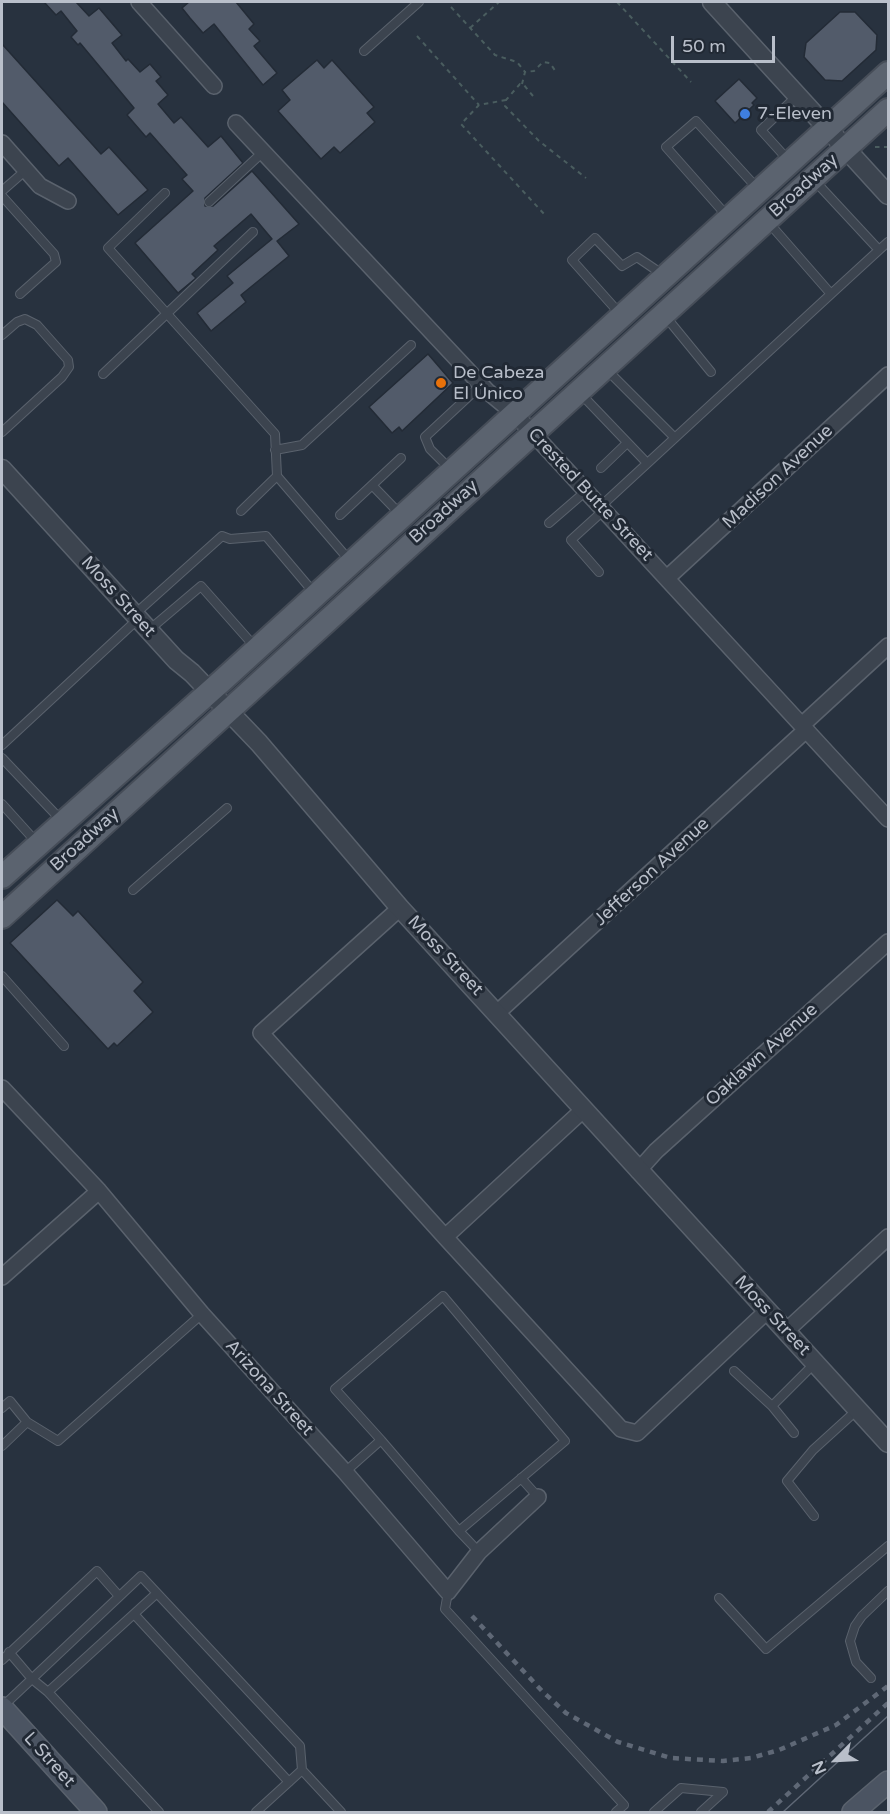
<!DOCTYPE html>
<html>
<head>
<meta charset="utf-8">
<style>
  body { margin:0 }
  #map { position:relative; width:890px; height:1814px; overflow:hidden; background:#28323f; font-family:"Varela Round",sans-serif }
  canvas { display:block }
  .frame { position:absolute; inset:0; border:3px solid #b9bfca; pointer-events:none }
  .north { position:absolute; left:806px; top:1730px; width:60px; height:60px; -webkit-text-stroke:4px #212934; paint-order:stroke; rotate:246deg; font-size:16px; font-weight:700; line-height:24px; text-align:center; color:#b9bfca }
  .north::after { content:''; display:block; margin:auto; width:21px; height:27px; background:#b9bfca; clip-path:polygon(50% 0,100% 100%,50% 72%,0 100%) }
  .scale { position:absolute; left:671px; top:36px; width:104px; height:27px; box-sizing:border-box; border:3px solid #b9bfca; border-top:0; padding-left:8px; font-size:18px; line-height:21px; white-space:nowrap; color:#b9bfca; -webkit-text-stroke:4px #212934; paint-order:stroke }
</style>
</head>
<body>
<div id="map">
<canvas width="890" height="1814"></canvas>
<div class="frame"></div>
<div class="north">N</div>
<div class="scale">50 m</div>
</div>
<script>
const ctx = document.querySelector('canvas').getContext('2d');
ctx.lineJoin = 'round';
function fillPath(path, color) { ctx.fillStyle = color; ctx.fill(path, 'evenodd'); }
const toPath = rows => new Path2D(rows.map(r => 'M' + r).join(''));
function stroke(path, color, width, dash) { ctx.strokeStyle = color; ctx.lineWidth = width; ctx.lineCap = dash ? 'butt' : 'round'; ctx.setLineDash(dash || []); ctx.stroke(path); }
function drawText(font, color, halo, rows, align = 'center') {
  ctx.font = font + ' "Varela Round",sans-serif'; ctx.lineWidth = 6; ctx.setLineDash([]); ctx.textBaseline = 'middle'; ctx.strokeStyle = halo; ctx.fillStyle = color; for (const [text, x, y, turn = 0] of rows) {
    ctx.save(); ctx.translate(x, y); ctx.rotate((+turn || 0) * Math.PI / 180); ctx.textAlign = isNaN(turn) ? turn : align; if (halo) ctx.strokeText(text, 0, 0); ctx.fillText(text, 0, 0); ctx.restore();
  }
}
const building = toPath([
  [44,2,76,2,89,16,99,8,122,35,112,43,126,61,128,59,140,72,150,64,161,77,156,81,168,95,158,104,174,123,181,117,208,147,221,136,243,163,205,198,205,206,213,206,252,171,299,224,277,241,289,256,241,295,246,302,211,331,197,313,233,283,227,276,272,239,251,214,214,246,218,250,192,274,196,278,178,293,135,243,193,191,182,179,187,175,150,133,146,137,127,115,134,108,80,43,78,45,71,37,77,31,61,11,56,15,44,2],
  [189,2,236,2,254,24,249,29,260,41,254,46,277,73,263,85,214,24,203,33,190,18,182,8,189,2],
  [840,12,855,12,877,35,876,50,842,81,825,80,804,57,806,43,840,12],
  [2,44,101,154,109,147,148,190,118,215,68,158,59,166,2,102,2,44],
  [317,60,324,68,332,60,374,107,367,113,375,122,340,153,334,147,321,159,278,111,290,100,282,90,317,60],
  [739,79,757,98,752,103,754,105,735,123,715,101,739,79],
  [428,354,453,383,402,431,399,427,392,433,369,407,428,354],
  [57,900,73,916,78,911,143,982,134,991,153,1012,117,1046,114,1043,108,1049,10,943,57,900]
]);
const path = toPath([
  [617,2,691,82],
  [451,7,495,55,517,62,525,72],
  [470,28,499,2],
  [417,36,479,105],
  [522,84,525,72,534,71,543,62,550,63,556,72],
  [533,96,524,85,520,84,506,100,505,106,539,141,586,178],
  [506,100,479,105,461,124,545,215],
  [875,147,888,147]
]);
const service = toPath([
  [364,51,419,2],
  [789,161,761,130,797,96],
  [2,191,26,170],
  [165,193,108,248,275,434,277,476,350,561],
  [2,196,54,254,56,262,20,294],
  [209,202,263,152],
  [727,216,666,147,696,121,757,188],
  [769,223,831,294,879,250,814,180],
  [879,250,888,242],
  [621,315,572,260,595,238,622,266,637,257,662,274],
  [666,317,711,372],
  [2,335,17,322,25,319,37,325,68,360,69,367,62,377,2,432],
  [606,369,675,438],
  [103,374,253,232],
  [580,393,647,463],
  [275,450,302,445,411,345],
  [601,468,627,443],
  [450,469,430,449,425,437,482,384],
  [372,485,400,514],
  [601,506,831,294],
  [241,511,277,476],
  [340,515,401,458],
  [549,523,586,491],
  [599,572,571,540,604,510],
  [135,614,222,536,230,539,266,536,315,594],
  [149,630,201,586,255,647],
  [2,745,138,619],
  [2,758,61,820],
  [2,804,38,844],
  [133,890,227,808],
  [2,976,64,1046],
  [734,1371,772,1406],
  [2,1408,10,1401,27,1422,2,1446],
  [27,1422,58,1441,202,1314],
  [794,1433,772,1406,814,1364],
  [381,1440,459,1531],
  [345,1472,381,1440,335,1389,443,1296,565,1441,459,1531,479,1552],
  [521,1478,538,1497],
  [814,1516,787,1481,813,1450,857,1410],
  [448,1592,445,1609,624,1805,616,1812],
  [157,1593,48,1692,159,1812],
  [719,1598,766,1649,888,1546],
  [134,1614,289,1782],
  [9,1652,32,1679,48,1692],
  [2,1660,97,1571,119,1596],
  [871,1678,856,1662,850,1641,855,1626,862,1616,888,1591],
  [2,1707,141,1576,300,1746,302,1770],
  [256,1812,302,1770,341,1812],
  [654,1812,681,1788,723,1792,701,1812]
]);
const minor = toPath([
  [139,2,214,86],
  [236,123,487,391,515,414,888,819],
  [2,143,40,186,68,201],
  [667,578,888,375],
  [802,725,888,646],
  [400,908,261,1033,445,1237,621,1429,637,1433,767,1311],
  [497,1013,806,730],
  [2,1088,99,1191,202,1314,345,1472,448,1592,479,1552,538,1497],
  [638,1171,656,1151,888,942],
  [445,1237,583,1110],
  [2,1277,99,1191],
  [786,1331,888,1237]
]);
const tertiary = toPath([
  [712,2,888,195],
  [2,469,176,660,192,673,259,743,400,908,888,1443]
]);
const secondary = toPath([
  [2,1708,96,1812],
  [853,1812,888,1782]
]);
const primary = toPath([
  [2,877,224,679,888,73],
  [2,917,888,110]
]);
const tram = toPath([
  [783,1812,888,1716]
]);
const rail = toPath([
  [472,1616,542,1691,566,1713,618,1742,671,1758,723,1761,751,1758,779,1750,836,1725,888,1686],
  [768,1812,888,1703]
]);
const markers = [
  [745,114,6,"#3f7fe0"],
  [441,383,6,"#e8710a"]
];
const poiNames = [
  ["7-Eleven",757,114],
  ["De Cabeza",453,373],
  ["El Único",453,394]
];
const streetNames = [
  ["Broadway",804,186,-42],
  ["Madison Avenue",778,477,-43],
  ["Crested Butte Street",590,495,47],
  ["Broadway",444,512,-42],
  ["Moss Street",118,597,48],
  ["Broadway",85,840,-42],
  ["Jefferson Avenue",652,872,-43],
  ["Moss Street",445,956,47],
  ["Oaklawn Avenue",762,1055,-42],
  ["Moss Street",772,1316,47],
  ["Arizona Street",269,1388,48],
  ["L Street",49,1760,48]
];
fillPath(building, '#525b6a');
stroke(building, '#232b36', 1.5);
stroke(service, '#5a626d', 10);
stroke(minor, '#5a626d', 18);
stroke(tertiary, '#5a626d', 21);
stroke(secondary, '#5a626d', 24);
stroke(primary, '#464d58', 26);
stroke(path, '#4a5d5f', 2, [4.5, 4.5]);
stroke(service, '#3c444f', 8);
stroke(minor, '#3c444f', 15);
stroke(tertiary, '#3c444f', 18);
stroke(secondary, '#4b5462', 21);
stroke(primary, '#5b636f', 22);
stroke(tram, '#5f6876', 1.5);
stroke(rail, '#5f6876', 4.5, [6, 6]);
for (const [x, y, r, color] of markers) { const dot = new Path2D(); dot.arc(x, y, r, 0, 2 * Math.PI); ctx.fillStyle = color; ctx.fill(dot); stroke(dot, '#212934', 2); }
drawText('18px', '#b9bfca', '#212934', poiNames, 'left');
drawText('18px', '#b9bfca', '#212934', streetNames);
</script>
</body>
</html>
